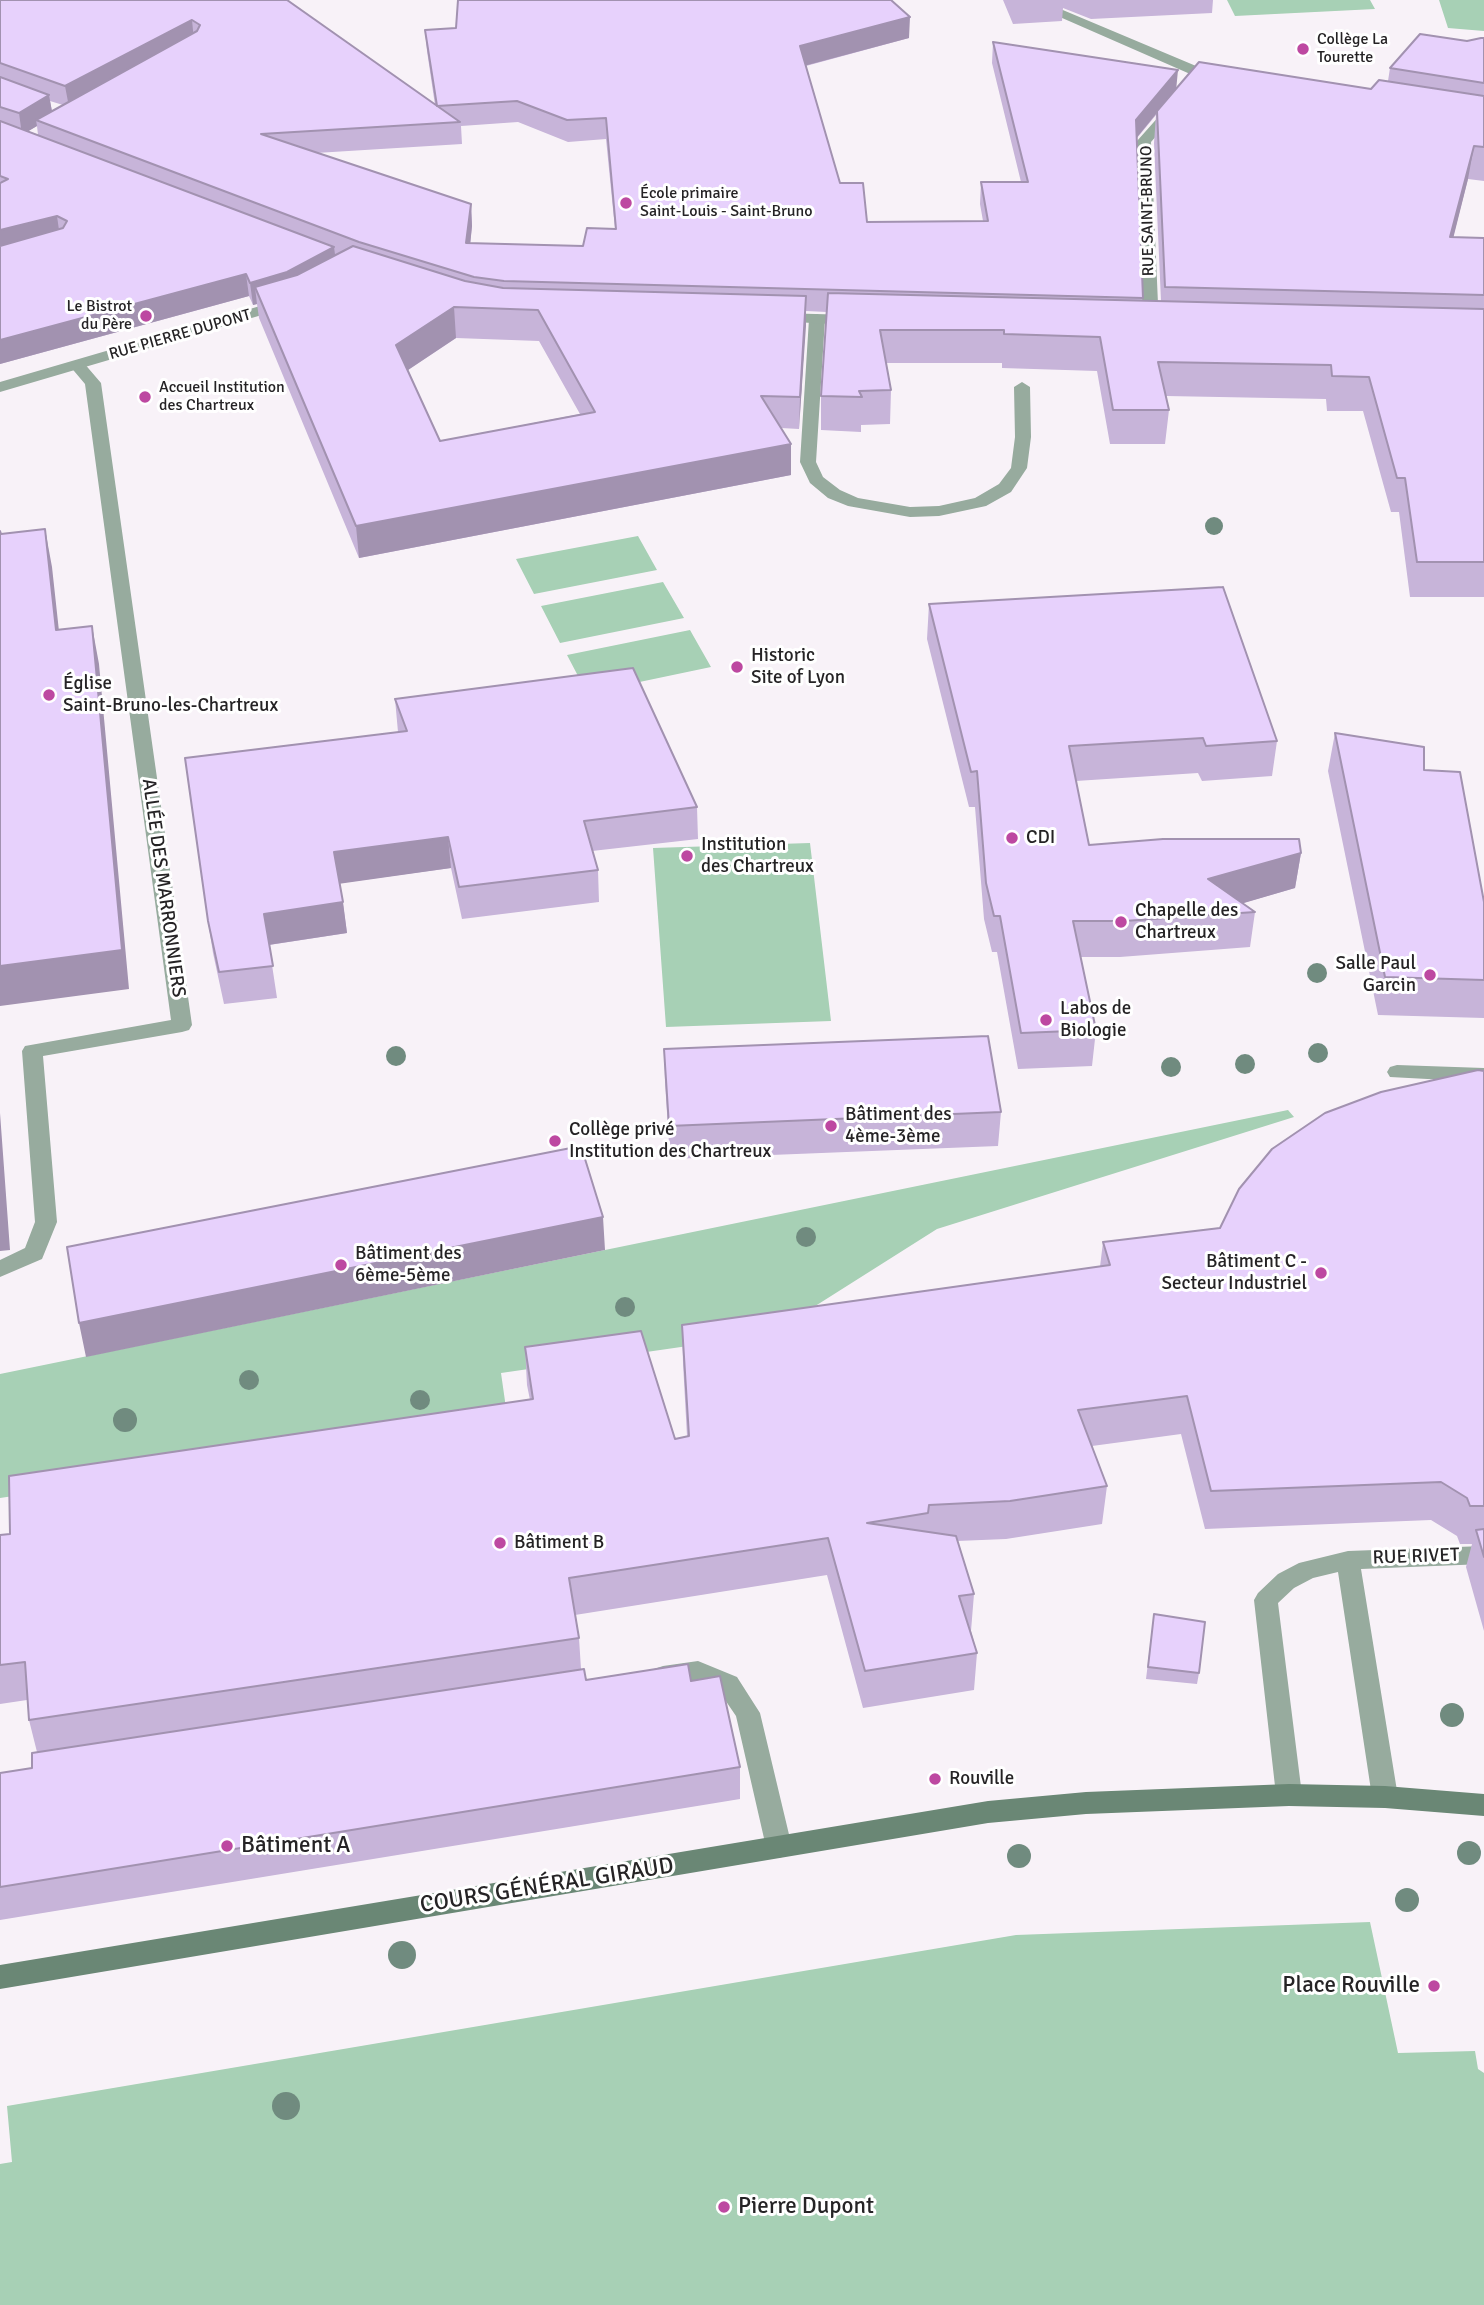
<!DOCTYPE html>
<html>
<head>
<meta charset="utf-8">
<style>
  body { margin:0 }
  canvas { display:block; background:#f8f2f8 }
</style>
</head>
<body>
<canvas width="1484" height="2305"></canvas>
<script>
const ctx = document.querySelector('canvas').getContext('2d');
ctx.lineJoin = 'round';
function fillPath(path, color) { ctx.fillStyle = color; ctx.fill(path, 'evenodd'); }
const toPath = rows => new Path2D(rows.map(r => 'M' + r).join(''));
function stroke(path, color, width, dash) { ctx.strokeStyle = color; ctx.lineWidth = width; ctx.lineCap = dash ? 'butt' : 'round'; ctx.setLineDash(dash || []); ctx.stroke(path); }
function drawText(font, color, halo, rows, align = 'center') {
  ctx.font = font + ' Signika,sans-serif'; ctx.lineWidth = 6; ctx.setLineDash([]); ctx.textBaseline = 'middle'; ctx.strokeStyle = halo; ctx.fillStyle = color; for (const [text, x, y, turn = 0] of rows) {
    ctx.save(); ctx.translate(x, y); ctx.rotate((+turn || 0) * Math.PI / 180); ctx.textAlign = isNaN(turn) ? turn : align; if (halo) ctx.strokeText(text, 0, 0); ctx.fillText(text, 0, 0); ctx.restore();
  }
}
const green = toPath([
  [1227,0,1370,0,1375,9,1235,16],
  [1439,0,1484,0,1484,31,1448,28],
  [638,536,657,570,534,594,516,559],
  [663,582,684,618,560,643,541,606],
  [690,630,711,667,587,693,567,655],
  [810,843,831,1021,666,1027,653,848],
  [1288,1110,1294,1117,937,1229,771,1334,501,1373,508,1422,0,1498,0,1374],
  [1370,1922,1398,2053,1475,2051,1478,2069,1484,2073,1484,2305,0,2305,0,2164,12,2162,7,2106,1016,1935]
]);
const lane = toPath([
  [817,314,825,319,816,462,823,477,840,490,858,498,910,507,939,506,975,498,999,484,1011,468,1015,437,1014,387,1022,382,1030,387,1031,437,1027,468,1011,492,986,506,939,516,910,517,848,506,828,498,810,483,800,462,809,319,817,314],
  [77,360,83,362,101,383,192,1025,189,1030,182,1032,43,1056,57,1222,42,1259,0,1277,0,1260,25,1248,35,1222,22,1051,25,1046,171,1020,85,384,69,365,77,360],
  [698,1661,737,1677,760,1713,792,1847,788,1855,779,1858,770,1855,766,1847,736,1716,719,1691,697,1681,663,1686,654,1683,651,1676,654,1669,663,1666,698,1661]
]);
const street = toPath([
  [1021,0,1039,0,1227,79,1220,83,1197,77,1021,0],
  [1174,104,1181,108,1151,142,1159,327,1151,332,1143,327,1137,141,1169,105,1174,104],
  [284,299,289,301,292,304,289,307,0,392,0,382,284,299],
  [779,313,852,315,860,320,852,325,774,321,771,318,774,315,779,313],
  [1397,1065,1484,1068,1484,1082,1390,1077,1387,1072,1390,1067,1397,1065],
  [1484,1546,1484,1564,1361,1569,1398,1797,1394,1805,1385,1808,1376,1805,1372,1797,1338,1572,1313,1578,1294,1588,1278,1603,1302,1795,1298,1803,1289,1806,1280,1803,1276,1795,1254,1600,1258,1593,1278,1574,1299,1563,1348,1551,1484,1546]
]);
const secondary = toPath([
  [1289,1784,1385,1786,1484,1794,1484,1816,1385,1808,1289,1806,1086,1814,988,1823,0,1989,0,1965,988,1801,1086,1792,1289,1784]
]);
const trees = [
  [1214,526,9],
  [1317,973,10],
  [1318,1053,10],
  [396,1056,10],
  [1245,1064,10],
  [1171,1067,10],
  [806,1237,10],
  [625,1307,10],
  [249,1380,10],
  [420,1400,10],
  [125,1420,12],
  [1452,1715,12],
  [1469,1853,12],
  [1019,1856,12],
  [1407,1900,12],
  [402,1955,14],
  [286,2106,14]
];
const wall = toPath([
  [0,0,287,0,435,105,427,51,425,30,909,38,806,66,840,183,867,222,983,221,980,204,981,182,1021,182,992,63,993,42,1176,88,1371,89,1388,81,1390,68,1467,41,1484,38,1484,181,1468,179,1453,237,1484,238,1484,597,1410,597,1399,512,1391,512,1363,411,1327,411,1326,399,1166,396,1169,410,1165,444,1110,444,1097,371,1002,368,1002,363,886,363,891,390,890,424,861,425,861,432,821,430,821,396,827,312,806,311,799,429,781,428,791,444,791,475,359,558,259,318,257,304,253,305,249,296,0,364],
  [50,101,63,105,52,111],
  [1156,115,1154,143,1161,301,1142,301,1137,138],
  [518,122,568,142,606,139,615,229,583,246,470,244,472,226,471,204,316,153,462,144,461,126],
  [37,126,38,135,28,131],
  [456,338,539,341,580,414,440,441,408,370],
  [1003,0,1213,0,1212,13,1091,19,1063,8,1062,21,1013,24],
  [929,604,1277,741,1272,776,1202,781,1198,773,1076,781,1089,845,1301,853,1295,888,1243,903,1255,912,1250,947,1120,957,1080,957,1096,1030,1092,1066,1018,1069,997,952,992,952,984,919,975,807,969,807,927,639],
  [395,699,697,807,698,839,592,851,598,870,599,902,462,919,451,868,340,883,347,933,269,945,277,998,224,1004,213,953,208,921,398,732],
  [1335,733,1424,770,1484,902,1484,1018,1378,1015,1328,771],
  [664,1049,1001,1112,998,1146,670,1159,665,1082],
  [1484,1071,1484,1631,1466,1567,1472,1544,1460,1544,1457,1536,1431,1520,1205,1529,1181,1434,1092,1446,1107,1486,1102,1524,1006,1539,957,1541,974,1594,971,1631,977,1653,974,1690,863,1708,827,1575,575,1615,579,1638,581,1669,586,1680,691,1681,740,1767,740,1799,0,1920,0,1773,32,1768,37,1752,29,1720,27,1700,0,1704,0,1535,10,1534,530,1400,527,1385,525,1347,675,1439,687,1436,683,1363,682,1325,1100,1267,1103,1242,1220,1228],
  [1154,1614,1199,1673,1197,1684,1146,1679]
]);
const shadedWall = toPath([
  [910,17,909,38,800,67,800,46],
  [192,20,194,41,69,107,65,86],
  [1178,70,1176,91,1157,111,1156,114,1134,141,1136,120],
  [49,95,53,117,36,120,37,126,22,135,19,113],
  [1474,146,1468,179,1445,271,1450,237],
  [471,204,472,226,468,266,466,243],
  [57,216,60,237,0,253,0,230],
  [334,247,337,269,255,287,257,304,253,305,250,283],
  [246,274,249,296,0,364,0,340],
  [806,296,806,326,799,429,800,397],
  [454,307,456,338,399,376,396,345],
  [791,444,791,475,359,558,356,526],
  [45,529,52,567,63,668,56,630],
  [92,626,99,664,129,989,0,1006,0,966],
  [448,837,451,868,338,884,334,852],
  [1301,853,1295,888,1203,915,1208,879],
  [343,902,347,933,268,945,264,914],
  [0,1113,10,1250,0,1251],
  [603,1217,605,1250,86,1357,79,1323]
]);
const building = toPath([
  [0,0,287,0,460,122,261,134,471,204,466,243,583,246,587,228,616,229,606,118,567,120,517,101,437,106,425,30,456,28,458,0,891,0,910,17,800,46,840,183,863,183,867,222,988,221,981,182,1028,182,993,42,1178,70,1136,120,1143,298,504,281,474,277,359,242,36,120,197,31,200,25,192,20,65,86,0,63,0,0],
  [1420,34,1467,41,1481,38,1484,38,1484,83,1390,68,1420,34],
  [1199,62,1371,89,1379,80,1484,96,1484,147,1474,146,1450,237,1484,238,1484,295,1165,287,1157,111,1199,62],
  [0,77,49,95,19,113,0,107,0,77],
  [0,121,334,247,287,272,250,283,246,274,0,340,0,246,63,228,67,221,57,216,0,230,0,183,8,179,0,176,0,121],
  [353,246,465,281,503,288,806,296,800,397,761,396,791,444,356,526,255,287,297,275,353,246],
  [454,307,538,310,595,412,440,441,396,345,454,307],
  [828,293,1484,309,1484,562,1417,562,1405,478,1397,478,1369,377,1332,376,1331,365,1158,362,1169,410,1113,410,1100,337,1004,334,1004,330,880,330,891,390,859,391,862,397,821,396,828,293],
  [45,529,56,630,92,626,122,950,0,966,0,531,1,534,45,529],
  [1223,587,1277,741,1206,746,1203,738,1069,746,1089,845,1163,839,1299,839,1301,853,1208,879,1255,912,1124,921,1073,921,1096,1030,1021,1033,1000,916,994,916,986,883,977,771,971,772,929,604,1223,587],
  [633,668,697,807,584,821,598,870,459,887,448,837,334,852,343,902,264,914,273,966,219,972,208,921,185,758,407,731,395,699,633,668],
  [1335,733,1424,747,1424,770,1460,772,1484,902,1484,980,1385,977,1335,733],
  [988,1036,1001,1112,669,1126,664,1049,988,1036],
  [1478,1070,1484,1071,1484,1506,1470,1506,1467,1498,1441,1482,1211,1491,1187,1396,1078,1410,1107,1486,1010,1501,929,1505,928,1513,867,1523,956,1536,974,1594,959,1596,977,1653,865,1671,828,1538,569,1578,579,1638,29,1720,25,1662,0,1665,0,1535,10,1534,9,1476,533,1399,525,1347,641,1331,675,1439,689,1436,682,1325,1110,1265,1103,1242,1220,1228,1239,1189,1272,1149,1325,1113,1381,1092,1478,1070],
  [581,1146,603,1217,79,1323,67,1247,581,1146],
  [1484,1529,1484,1557,1476,1530,1484,1529],
  [1154,1614,1205,1622,1199,1673,1148,1667,1154,1614],
  [688,1664,691,1681,720,1676,740,1767,0,1887,0,1773,32,1768,32,1753,584,1669,586,1680,688,1664]
]);
const markers = [
  [1303,49,7,"#bd48a1"],
  [626,203,7,"#bd48a1"],
  [146,316,7,"#bd48a1"],
  [145,397,7,"#bd48a1"],
  [737,667,7,"#bd48a1"],
  [49,695,7,"#bd48a1"],
  [1012,838,7,"#bd48a1"],
  [687,856,7,"#bd48a1"],
  [1121,922,7,"#bd48a1"],
  [1430,975,7,"#bd48a1"],
  [1046,1020,7,"#bd48a1"],
  [831,1126,7,"#bd48a1"],
  [555,1141,7,"#bd48a1"],
  [341,1265,7,"#bd48a1"],
  [1321,1273,7,"#bd48a1"],
  [500,1543,7,"#bd48a1"],
  [935,1779,7,"#bd48a1"],
  [227,1846,7,"#bd48a1"],
  [1434,1986,7,"#bd48a1"],
  [724,2207,7,"#bd48a1"]
];
const farPoinames = [
  ["Collège La",1317,40],
  ["Tourette",1317,58],
  ["École primaire",640,194],
  ["Saint-Louis - Saint-Bruno",640,212],
  ["Le Bistrot",132,307,"right"],
  ["du Père",132,325,"right"],
  ["Accueil Institution",159,388],
  ["des Chartreux",159,406]
];
const farStreetnames = [
  ["RUE SAINT-BRUNO",1148,211,-91],
  ["RUE PIERRE DUPONT",180,335,-16]
];
const poiNames = [
  ["Historic",751,656],
  ["Site of Lyon",751,678],
  ["Église",63,684],
  ["Saint-Bruno-les-Chartreux",63,706],
  ["CDI",1026,838],
  ["Institution",701,845],
  ["des Chartreux",701,867],
  ["Chapelle des",1135,911],
  ["Chartreux",1135,933],
  ["Salle Paul",1416,964,"right"],
  ["Garcin",1416,986,"right"],
  ["Labos de",1060,1009],
  ["Biologie",1060,1031],
  ["Bâtiment des",845,1115],
  ["4ème-3ème",845,1137],
  ["Collège privé",569,1130],
  ["Institution des Chartreux",569,1152],
  ["Bâtiment des",355,1254],
  ["6ème-5ème",355,1276],
  ["Bâtiment C -",1307,1262,"right"],
  ["Secteur Industriel",1307,1284,"right"],
  ["Bâtiment B",514,1543],
  ["Rouville",949,1779]
];
const streetNames = [
  ["ALLÉE DES MARRONNIERS",163,888,82],
  ["RUE RIVET",1416,1557,-2]
];
const nearPoinames = [
  ["Bâtiment A",241,1846],
  ["Place Rouville",1420,1986,"right"],
  ["Pierre Dupont",738,2207]
];
const nearStreetnames = [
  ["COURS GÉNÉRAL GIRAUD",547,1886,-9]
];
fillPath(green, '#a7d0b5');
fillPath(lane, '#97ab9e');
fillPath(street, '#97ab9e');
fillPath(secondary, '#6a8775');
ctx.fillStyle = '#708b7f';
for (const [x, y, r] of trees) { ctx.beginPath(); ctx.arc(x, y, r, 0, 2 * Math.PI); ctx.fill(); }
fillPath(wall, '#c7b4d9');
fillPath(shadedWall, '#a292b0');
fillPath(building, '#e7d1fc');
stroke(building, '#a292b0', 2);
for (const [x, y, r, color] of markers) { const dot = new Path2D(); dot.arc(x, y, r, 0, 2 * Math.PI); ctx.fillStyle = color; ctx.fill(dot); stroke(dot, '#fff', 2.5); }
drawText('16px', '#252325', '#fff', farPoinames, 'left');
drawText('16px', '#252325', '#fff', farStreetnames);
drawText('19px', '#252325', '#fff', poiNames, 'left');
drawText('19px', '#252325', '#fff', streetNames);
drawText('23px', '#252325', '#fff', nearPoinames, 'left');
drawText('23px', '#252325', '#fff', nearStreetnames);
</script>
</body>
</html>
